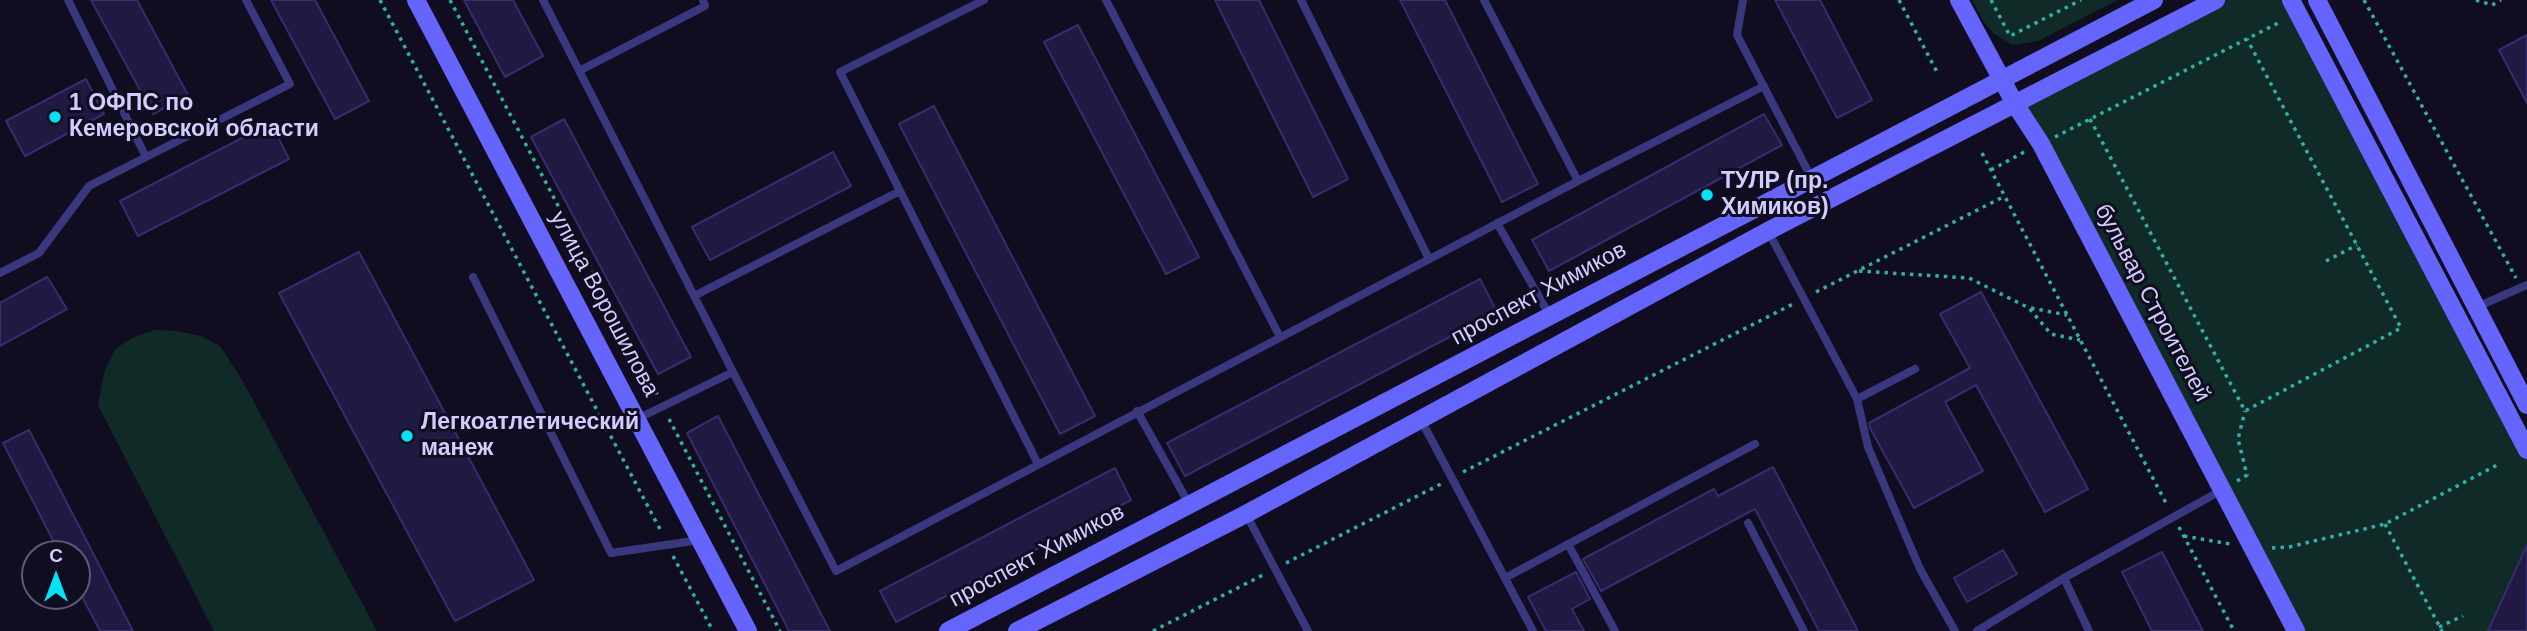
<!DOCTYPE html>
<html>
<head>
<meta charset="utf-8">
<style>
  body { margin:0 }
  #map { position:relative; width:2527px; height:631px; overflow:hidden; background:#100d20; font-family:Arial,sans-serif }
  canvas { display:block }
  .north { position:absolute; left:21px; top:540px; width:70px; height:70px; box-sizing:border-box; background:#100d20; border:2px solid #5d5a79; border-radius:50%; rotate:0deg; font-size:19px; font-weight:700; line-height:28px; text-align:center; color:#d1cdfe }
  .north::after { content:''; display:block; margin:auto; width:24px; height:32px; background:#03e2f4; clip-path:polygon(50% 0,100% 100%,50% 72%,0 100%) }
</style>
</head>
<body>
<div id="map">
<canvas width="2527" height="631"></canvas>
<div class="north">С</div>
</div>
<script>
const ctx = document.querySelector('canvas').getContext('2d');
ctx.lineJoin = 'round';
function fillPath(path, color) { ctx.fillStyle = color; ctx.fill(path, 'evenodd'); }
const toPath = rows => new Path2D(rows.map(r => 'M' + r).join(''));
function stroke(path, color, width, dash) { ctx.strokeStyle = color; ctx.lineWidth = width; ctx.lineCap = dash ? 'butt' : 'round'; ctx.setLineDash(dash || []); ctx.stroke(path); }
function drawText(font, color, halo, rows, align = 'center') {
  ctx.font = font + ' Arial,sans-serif'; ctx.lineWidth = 6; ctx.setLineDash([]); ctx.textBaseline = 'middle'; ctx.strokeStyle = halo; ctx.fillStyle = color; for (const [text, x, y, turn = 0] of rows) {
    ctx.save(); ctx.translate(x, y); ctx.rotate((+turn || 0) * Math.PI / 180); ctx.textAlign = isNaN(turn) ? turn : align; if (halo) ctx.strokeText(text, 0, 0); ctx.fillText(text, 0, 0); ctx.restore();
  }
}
const green = toPath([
  [1972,0,2118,0,2038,41,2013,45,1993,33,1983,21],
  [2216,0,2291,0,2527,450,2527,631,2296,631,2015,104],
  [155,330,177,331,201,336,220,346,241,378,377,631,214,631,98,405,104,373,115,349,132,338]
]);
const building = toPath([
  [91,0,137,0,188,95,153,114,91,0],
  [271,0,315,0,369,101,335,119,271,0],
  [464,0,513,0,543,56,505,77,464,0],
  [1215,0,1259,0,1348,179,1313,197,1215,0],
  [1400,0,1445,0,1538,184,1502,202,1400,0],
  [1775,0,1820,0,1872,100,1837,118,1775,0],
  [1078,25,1199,257,1166,274,1044,42,1078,25],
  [2527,35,2527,103,2499,50,2527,35],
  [86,79,104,114,25,156,6,121,86,79],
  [934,106,1095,416,1060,434,899,124,934,106],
  [1764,114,1782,145,1549,271,1532,240,1764,114],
  [564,119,691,357,658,374,531,137,564,119],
  [271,123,289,159,138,236,120,201,271,123],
  [833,152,851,186,710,260,692,227,833,152],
  [359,252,534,580,455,621,279,293,359,252],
  [47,277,67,309,0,346,0,303,47,277],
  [1480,279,1497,312,1185,476,1167,443,1480,279],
  [1981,292,2088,489,2045,512,1976,385,1945,402,1983,471,1914,508,1870,428,1869,423,1970,368,1940,314,1981,292],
  [718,416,830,631,789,631,687,433,718,416],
  [29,430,80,528,133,631,100,631,77,587,77,554,60,554,3,443,29,430],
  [1773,467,1858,631,1819,631,1755,509,1601,591,1583,559,1714,489,1718,496,1773,467],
  [1115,468,1131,500,896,622,880,591,1115,468],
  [2527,545,2527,631,2488,631,2527,545],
  [2003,550,2017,574,1967,602,1954,578,2003,550],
  [2162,552,2203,631,2152,631,2122,572,2162,552],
  [1576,572,1590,599,1572,609,1584,631,1546,631,1528,597,1576,572]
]);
const path = toPath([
  [380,0,662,533],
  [450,0,658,396],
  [1899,0,1937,72],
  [1991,0,2010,36,2081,0],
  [2364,0,2516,278],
  [2476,0,2492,5,2501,0],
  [2090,119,2245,411,2401,328,2247,39],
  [2055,137,2282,21],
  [1982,153,2167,505],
  [1991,170,2026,151],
  [2326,261,2357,245],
  [1859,271,1969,278,2029,308,2051,334,2080,340],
  [1816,292,2005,196],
  [2031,308,2067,315],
  [669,419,780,631],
  [1463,472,1793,304],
  [2237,481,2247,475,2238,439,2245,411],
  [2385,524,2442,631],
  [2179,527,2234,631],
  [2184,536,2230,544],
  [2272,548,2289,547,2385,524,2499,464],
  [673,556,713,631],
  [1286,563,1441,484],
  [2439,627,2463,616],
  [1153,631,1263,575]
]);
const lane = toPath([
  [68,0,146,157],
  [543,0,733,372],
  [984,0,840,72,1038,464],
  [1106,0,1280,337],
  [1301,0,1429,259],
  [1484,0,1578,181,1764,86],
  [1743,0,1737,35,1812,179],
  [579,71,705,6,703,0],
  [1497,223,1550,316],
  [1768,231,1857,399,1915,369],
  [0,273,39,253,89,186,290,84,246,0],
  [473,277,611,553,700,540],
  [694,296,900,191],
  [2477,307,2527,285],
  [1857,399,1868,447,1920,569,1955,631],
  [1137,411,1189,504],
  [637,419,733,372,836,571,1578,181],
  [1421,420,1533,631],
  [1246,514,1308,631],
  [1748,523,1804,631],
  [1568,544,1615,631],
  [1505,578,1755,444],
  [2064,578,2089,631],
  [1977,631,2064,578,2222,490]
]);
const secondary = toPath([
  [416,0,748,631],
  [1959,0,2015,104,2041,144,2296,631],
  [2291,0,2527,450],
  [2317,0,2527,405],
  [948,631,2154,0],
  [1017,631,1246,514,1768,231,2216,0]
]);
const markers = [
  [55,117,7,"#03e2f4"],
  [1707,195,7,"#03e2f4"],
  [407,436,7,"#03e2f4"]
];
const poiNames = [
  ["1 ОФПС по",69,104],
  ["Кемеровской области",69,130],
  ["ТУЛР (пр.",1721,182],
  ["Химиков)",1721,208],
  ["Легкоатлетический",421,423],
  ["манеж",421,449]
];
const streetNames = [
  ["проспект Химиков",1539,294,-28],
  ["бульвар Строителей",2152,303,62],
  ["улица Ворошилова",604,304,62],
  ["проспект Химиков",1037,556,-28]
];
fillPath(green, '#102a28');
fillPath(building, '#201941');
stroke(building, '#372c6c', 2);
stroke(path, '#2fb0a5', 3.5, [3.5, 5]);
stroke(lane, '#39387f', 8);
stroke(secondary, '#6565fd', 18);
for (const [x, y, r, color] of markers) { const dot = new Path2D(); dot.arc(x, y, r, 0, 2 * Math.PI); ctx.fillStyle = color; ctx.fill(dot); stroke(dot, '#100d20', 2.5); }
drawText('bold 23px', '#d1cdfe', '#100d20', poiNames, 'left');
drawText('23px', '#d1cdfe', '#100d20', streetNames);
</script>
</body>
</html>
